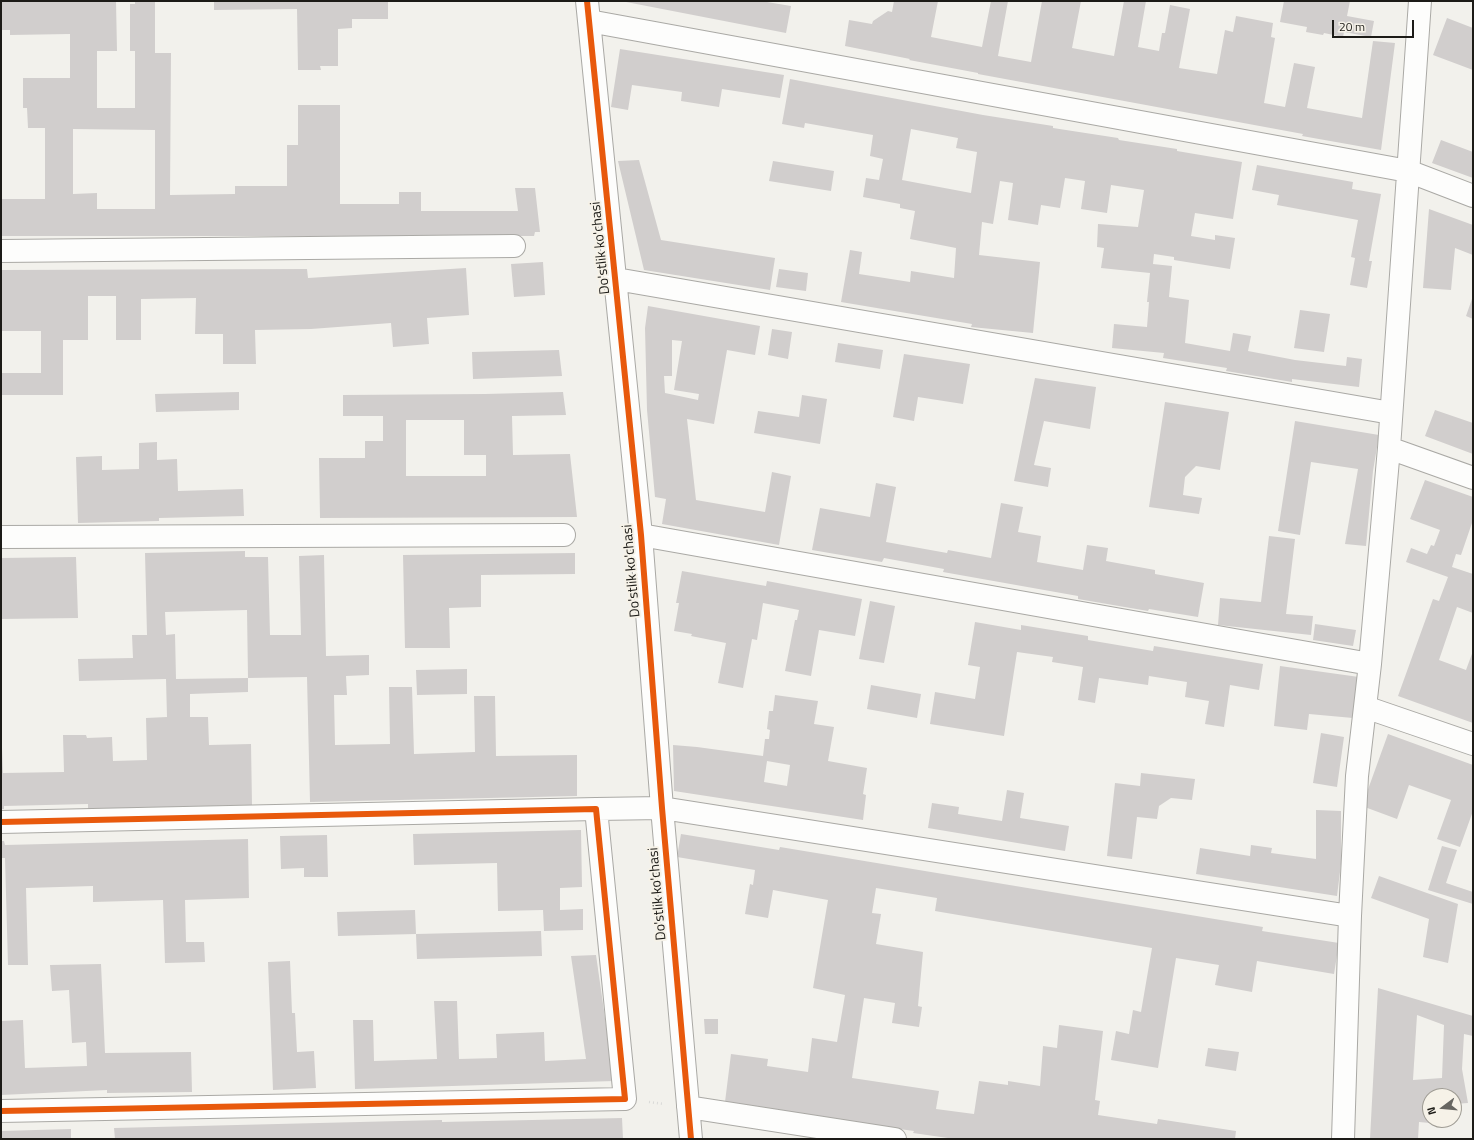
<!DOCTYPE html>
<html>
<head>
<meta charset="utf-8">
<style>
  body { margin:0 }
  #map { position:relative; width:1474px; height:1140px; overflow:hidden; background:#f2f1ec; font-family:"Titillium Web",sans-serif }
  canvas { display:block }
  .frame { position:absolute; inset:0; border:2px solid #1c1b17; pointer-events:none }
  .north { position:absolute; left:1422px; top:1088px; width:40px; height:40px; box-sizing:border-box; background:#f6f2e8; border:1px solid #9f9c94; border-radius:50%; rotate:254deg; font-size:11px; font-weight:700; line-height:16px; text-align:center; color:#1c1b17 }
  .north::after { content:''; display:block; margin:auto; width:14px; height:18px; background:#676662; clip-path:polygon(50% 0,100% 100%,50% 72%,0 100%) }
  .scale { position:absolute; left:1332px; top:20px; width:82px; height:18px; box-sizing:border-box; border:2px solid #1c1b17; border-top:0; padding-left:5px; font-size:12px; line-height:14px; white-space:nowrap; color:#1c1b17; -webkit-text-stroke:3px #f6f2e8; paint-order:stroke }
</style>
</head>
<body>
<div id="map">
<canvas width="1474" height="1140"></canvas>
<div class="frame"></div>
<div class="north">N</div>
<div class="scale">20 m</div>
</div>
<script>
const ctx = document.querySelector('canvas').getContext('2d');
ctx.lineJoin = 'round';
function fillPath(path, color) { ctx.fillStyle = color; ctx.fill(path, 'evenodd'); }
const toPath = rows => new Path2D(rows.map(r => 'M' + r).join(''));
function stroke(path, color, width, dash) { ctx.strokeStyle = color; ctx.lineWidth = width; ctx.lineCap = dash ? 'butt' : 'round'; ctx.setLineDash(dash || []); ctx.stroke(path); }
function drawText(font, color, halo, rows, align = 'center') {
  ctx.font = font + ' "Titillium Web",sans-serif'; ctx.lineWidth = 4; ctx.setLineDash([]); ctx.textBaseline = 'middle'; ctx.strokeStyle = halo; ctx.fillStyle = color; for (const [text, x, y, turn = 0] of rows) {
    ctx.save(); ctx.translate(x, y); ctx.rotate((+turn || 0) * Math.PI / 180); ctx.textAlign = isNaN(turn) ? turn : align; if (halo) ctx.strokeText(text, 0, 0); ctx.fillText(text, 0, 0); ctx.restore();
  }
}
const building = toPath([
  [1,1,116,1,117,51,97,51,97,108,135,108,135,51,130,51,130,4,135,4,135,1,155,1,155,53,171,53,170,195,235,194,235,186,287,186,287,145,298,145,298,105,340,105,340,204,399,204,399,192,421,192,421,211,518,211,515,188,535,188,540,232,535,232,534,236,1,236,1,199,45,199,45,128,28,128,27,108,23,108,23,78,70,78,70,34,10,35,10,30,1,30],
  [73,129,155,130,155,209,97,209,97,193,73,194],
  [214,1,388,1,388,19,352,19,352,28,338,29,338,66,320,66,321,70,298,70,297,9,214,10],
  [621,1,761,1,791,6,786,33],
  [894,1,938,1,931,37,982,47,991,1,1008,1,998,56,1031,62,1042,1,1081,1,1072,48,1114,56,1124,1,1146,1,1138,47,1159,51,1162,33,1165,33,1170,5,1190,9,1179,68,1217,74,1225,30,1233,32,1236,16,1273,23,1271,37,1275,38,1264,103,1285,107,1294,63,1315,67,1307,108,1362,118,1373,41,1395,43,1381,150,1302,136,1303,134,978,74,978,73,909,60,910,59,845,46,849,20,872,24,873,21,888,11,892,12],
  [1284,1,1350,1,1347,16,1374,21,1371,37,1344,32,1343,37,1324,33,1323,35,1306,32,1307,27,1280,22],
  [1447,18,1473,28,1473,70,1433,55],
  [620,49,784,75,780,98,722,89,719,107,681,101,682,92,632,85,628,110,611,107],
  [790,79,983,115,1053,126,1053,128,1118,138,1119,140,1177,149,1177,151,1242,162,1233,219,1195,213,1191,236,1215,240,1215,235,1235,238,1230,269,1174,260,1174,257,1154,254,1153,264,1172,266,1169,297,1189,300,1185,343,1230,351,1233,333,1251,336,1248,351,1295,360,1346,366,1347,357,1362,359,1359,387,1292,379,1292,382,1226,371,1227,368,1163,358,1164,353,1112,348,1114,324,1147,327,1149,302,1147,302,1150,273,1101,268,1104,248,1097,247,1098,224,1138,227,1144,190,1111,185,1107,213,1081,209,1085,181,1065,178,1060,208,1041,205,1038,225,1008,220,1013,183,1000,181,993,224,982,222,979,255,1040,262,1033,333,971,327,972,324,841,302,850,250,862,252,859,274,910,282,911,271,954,278,956,248,910,239,915,211,900,208,900,204,863,197,866,178,879,180,883,159,870,156,873,135,805,123,804,128,782,124],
  [911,129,958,138,956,148,977,152,971,193,902,180],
  [1441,140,1473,152,1473,178,1432,163],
  [639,160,661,240,775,258,770,290,644,270,618,161],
  [773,161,834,171,831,191,769,181],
  [1257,165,1353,182,1352,189,1381,194,1369,261,1372,261,1367,288,1350,285,1355,258,1351,257,1358,220,1277,205,1279,195,1252,190],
  [1429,209,1473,225,1473,255,1455,248,1451,290,1423,288],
  [543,262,545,295,514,297,511,264],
  [466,268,469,315,427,318,429,344,393,347,391,323,311,329,255,330,256,364,223,364,223,334,195,334,196,298,141,299,141,340,116,340,116,296,88,296,88,340,63,340,63,395,1,395,1,373,41,373,41,331,1,331,1,270,307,269,308,278],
  [779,269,808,273,806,291,776,287],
  [1473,296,1473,319,1466,316],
  [648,306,760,326,755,355,727,350,714,424,687,419,696,500,765,512,772,472,791,476,779,545,662,524,666,499,655,497,647,410,645,328],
  [672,340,682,341,674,390,699,394,698,400,665,393,664,376,672,376],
  [1300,310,1330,314,1324,352,1294,348],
  [772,329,792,332,788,359,768,355],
  [838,343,883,350,880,369,835,362],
  [559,350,562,376,473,379,472,352],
  [904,354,970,364,963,404,918,397,914,421,893,417],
  [1035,378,1096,387,1090,429,1044,421,1034,465,1051,468,1048,487,1014,481],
  [239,392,239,410,156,412,155,394],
  [563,392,566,415,512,416,513,455,570,454,577,517,320,518,319,458,365,458,365,441,383,441,383,416,343,416,343,395,485,394],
  [406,420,464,420,464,455,486,455,486,476,406,476],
  [802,395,827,399,820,444,754,433,758,411,799,417],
  [1165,402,1229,412,1220,470,1196,466,1185,477,1183,495,1202,498,1199,514,1149,507],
  [1435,410,1473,423,1473,454,1425,436],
  [1295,421,1379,435,1373,471,1366,546,1345,544,1358,469,1311,462,1300,535,1278,531],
  [157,442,157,460,177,459,178,491,243,489,244,516,159,518,159,521,78,523,76,457,102,456,102,470,139,469,139,443],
  [1425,480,1473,497,1473,520,1461,555,1456,554,1452,567,1473,574,1473,613,1457,607,1439,660,1466,670,1473,651,1473,723,1398,696,1433,599,1439,601,1448,577,1406,562,1411,548,1427,554,1431,545,1434,546,1440,530,1410,519],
  [876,483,896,487,886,542,947,553,948,550,991,558,1001,503,1023,507,1018,532,1041,536,1037,562,1083,570,1087,545,1108,548,1106,561,1155,570,1155,574,1204,583,1198,617,1149,609,1148,611,1078,599,1078,596,943,572,944,569,884,558,882,562,812,550,820,508,870,517],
  [1269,536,1295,539,1286,614,1313,616,1311,635,1218,625,1220,598,1261,602],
  [245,551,245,557,268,557,270,635,301,635,299,556,324,555,326,656,369,655,369,675,346,676,347,695,334,695,335,745,390,744,389,687,412,687,414,754,475,752,474,696,495,696,496,756,577,755,577,796,310,802,307,677,248,678,247,610,165,612,166,635,175,634,176,679,248,678,248,692,190,694,190,717,208,717,209,745,251,744,252,805,88,809,88,804,4,806,4,809,1,809,1,748,2,748,3,773,64,772,63,735,86,735,87,738,112,737,113,761,147,760,146,718,167,717,166,679,79,681,78,659,133,658,132,635,147,635,145,553],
  [575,553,575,574,481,575,481,607,449,608,450,648,405,648,403,555],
  [76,557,78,618,1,619,1,558],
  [682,571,766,586,767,581,862,599,855,636,819,630,811,676,785,671,795,620,797,620,799,610,763,603,757,640,752,639,743,688,718,683,726,643,691,636,692,634,674,631,679,603,676,603],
  [870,601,895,606,884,663,859,659],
  [975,622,1021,630,1021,625,1088,636,1088,640,1153,651,1154,646,1263,664,1259,690,1230,685,1224,727,1205,724,1209,701,1185,697,1187,682,1149,676,1148,685,1099,678,1095,703,1078,700,1083,667,1052,662,1053,657,1017,652,1004,736,930,724,935,692,975,699,980,667,968,665],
  [1315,624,1356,630,1353,646,1313,640],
  [1280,666,1359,677,1353,718,1309,714,1307,730,1274,726],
  [467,669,467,694,417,695,416,670],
  [871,685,921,694,917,718,867,709],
  [775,695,818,701,814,724,834,727,828,761,867,768,863,794,866,795,863,820,674,791,673,745,697,747,763,756,765,739,769,739,770,730,767,729,769,711,773,711],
  [767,761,790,765,787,786,764,782],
  [1321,733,1344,737,1337,787,1313,783],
  [1388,734,1473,765,1473,811,1460,847,1437,839,1451,800,1409,785,1397,819,1362,806],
  [1141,773,1195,779,1192,800,1171,798,1159,806,1157,819,1137,817,1132,859,1107,856,1115,783,1140,786],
  [1007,790,1024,793,1020,818,1069,826,1065,851,928,828,932,803,959,807,958,814,1002,821],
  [1316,810,1341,811,1341,864,1337,896,1196,874,1200,848,1250,856,1251,845,1272,848,1271,853,1316,859],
  [581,830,582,887,560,888,560,910,583,909,583,930,544,931,543,910,498,911,497,863,414,865,413,834],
  [681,834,779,850,780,847,1263,927,1262,931,1339,943,1334,974,1257,961,1252,992,1215,985,1219,965,1176,958,1158,1068,1111,1060,1116,1031,1129,1034,1133,1010,1141,1012,1152,948,935,911,937,898,876,888,872,913,881,914,876,944,923,952,918,1006,922,1007,919,1027,892,1023,895,1003,864,998,852,1078,939,1091,936,1109,974,1114,979,1081,1008,1085,1008,1081,1040,1086,1043,1046,1057,1048,1059,1025,1103,1031,1095,1100,1100,1101,1098,1115,1157,1124,1158,1119,1236,1131,1235,1139,955,1139,913,1133,914,1131,826,1119,826,1117,725,1102,731,1054,768,1059,767,1066,808,1072,812,1038,837,1042,845,995,813,988,828,900,773,890,768,918,745,914,750,884,753,885,755,870,677,857],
  [327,835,328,877,304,877,304,868,281,869,280,836],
  [248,839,249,898,185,900,186,942,204,942,205,962,165,963,163,900,93,902,93,886,26,888,28,965,8,965,5,858,1,858,1,841,4,841,5,845],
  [1442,846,1457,850,1446,883,1473,892,1473,904,1428,890],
  [1379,876,1458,904,1448,963,1423,957,1429,919,1371,898],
  [415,910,416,934,338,936,337,912],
  [541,931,542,956,417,959,416,934],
  [596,955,614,1081,355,1089,353,1020,373,1020,374,1061,437,1059,434,1001,457,1001,459,1059,497,1058,496,1034,544,1032,545,1061,586,1059,571,956],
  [290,961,292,1013,295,1013,297,1052,314,1051,316,1088,273,1090,268,962],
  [101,964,105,1053,191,1052,192,1092,107,1093,107,1090,1,1095,1,1021,23,1020,25,1068,87,1066,86,1042,72,1043,69,990,52,991,50,965],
  [1378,988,1473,1016,1473,1036,1464,1034,1462,1069,1468,1103,1454,1104,1454,1096,1430,1096,1430,1123,1419,1122,1418,1139,1370,1139],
  [1417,1015,1444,1025,1442,1078,1413,1080],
  [704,1019,718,1019,718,1034,705,1034],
  [1208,1048,1239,1052,1236,1071,1205,1066],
  [622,1118,623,1139,115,1139,114,1128,442,1120,442,1122],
  [71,1129,71,1139,1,1139,1,1131]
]);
const path = toPath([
  [649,1102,664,1104]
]);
const minor = toPath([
  [587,1,641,535,662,808,691,1139],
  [589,21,1408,171,1473,196],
  [1,251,514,246],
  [616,279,1391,413],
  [1389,448,1473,478],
  [641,535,1370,664],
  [1,537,564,535],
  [1365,707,1473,744],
  [596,809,662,808,1350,916],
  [1,822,596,809,625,1099,1,1111],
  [688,1107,895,1139],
  [1343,1139,1350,916,1357,776,1370,664,1389,448,1420,1]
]);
const cycleway = toPath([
  [587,1,641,535,662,808,691,1139],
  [1,822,596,809,625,1099,1,1111]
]);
const streetNames = [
  ["Do'stlik ko'chasi",601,248,-96],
  ["Do'stlik ko'chasi",632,571,-95],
  ["Do'stlik ko'chasi",658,894,-95]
];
fillPath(building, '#d1cecd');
stroke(minor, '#aaa9a5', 24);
stroke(path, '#dadad8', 2.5, [1, 3]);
stroke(minor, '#fdfdfc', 22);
stroke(cycleway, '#e8590c', 6);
drawText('14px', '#1c1b17', '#f6f2e8', streetNames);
</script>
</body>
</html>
